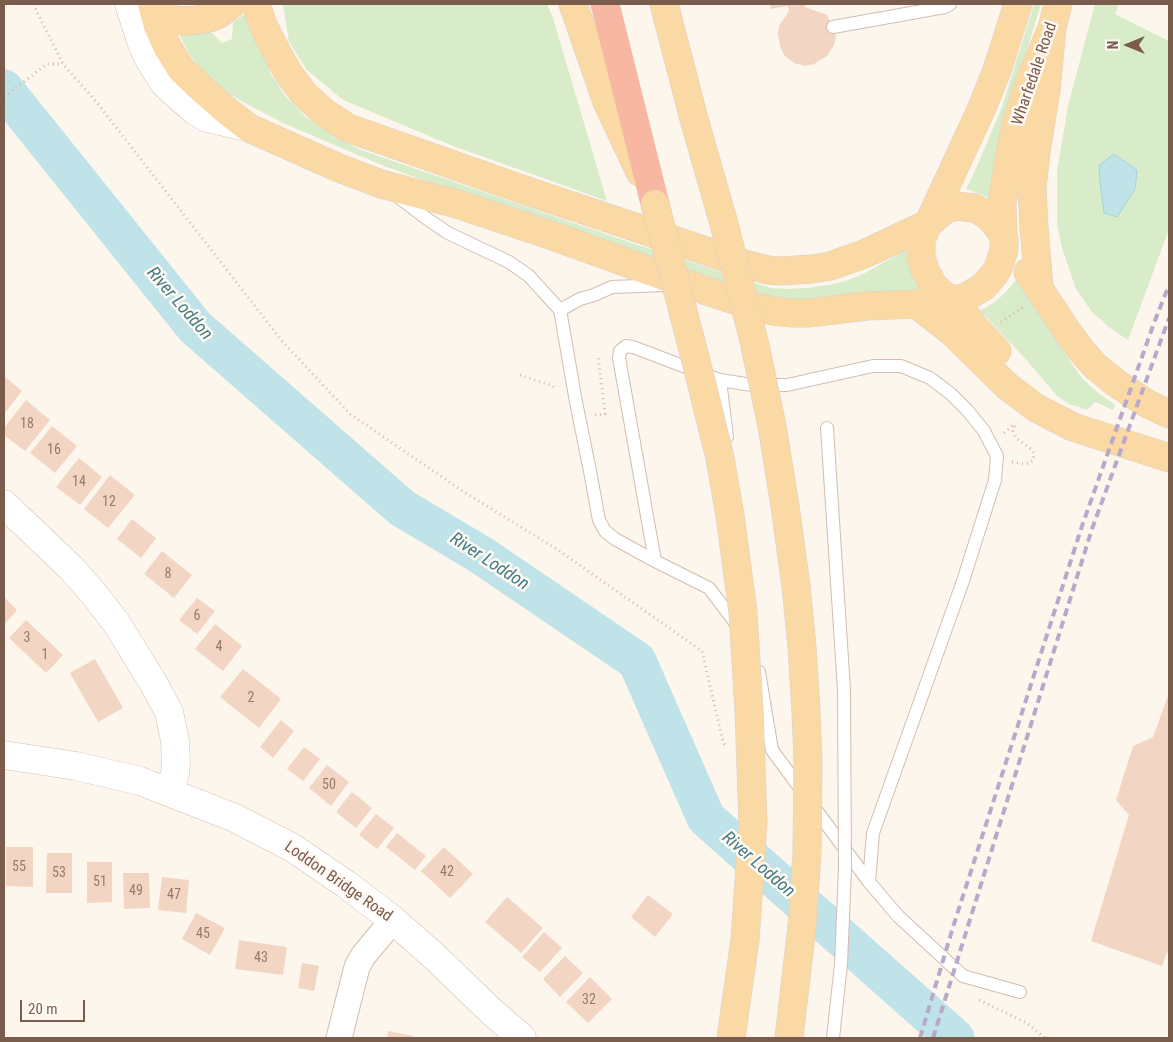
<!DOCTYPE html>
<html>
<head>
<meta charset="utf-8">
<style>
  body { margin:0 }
  #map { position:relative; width:1173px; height:1042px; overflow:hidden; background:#fdf6ec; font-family:"Roboto Condensed",sans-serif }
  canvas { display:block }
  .frame { position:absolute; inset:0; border:5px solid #7a5c4d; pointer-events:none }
  .north { position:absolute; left:1103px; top:20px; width:50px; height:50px; -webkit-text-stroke:4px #fffaf3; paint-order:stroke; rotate:270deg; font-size:14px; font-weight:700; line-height:20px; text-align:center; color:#7a5c4d }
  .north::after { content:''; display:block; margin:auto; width:18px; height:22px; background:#7a5c4d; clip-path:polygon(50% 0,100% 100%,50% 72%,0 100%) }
  .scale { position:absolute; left:20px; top:1000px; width:65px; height:22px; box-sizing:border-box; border:2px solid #7a5c4d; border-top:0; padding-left:6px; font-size:15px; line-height:18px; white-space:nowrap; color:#7a5c4d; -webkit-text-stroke:4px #fffaf3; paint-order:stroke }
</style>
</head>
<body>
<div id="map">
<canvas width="1173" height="1042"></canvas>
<div class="frame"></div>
<div class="north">N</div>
<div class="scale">20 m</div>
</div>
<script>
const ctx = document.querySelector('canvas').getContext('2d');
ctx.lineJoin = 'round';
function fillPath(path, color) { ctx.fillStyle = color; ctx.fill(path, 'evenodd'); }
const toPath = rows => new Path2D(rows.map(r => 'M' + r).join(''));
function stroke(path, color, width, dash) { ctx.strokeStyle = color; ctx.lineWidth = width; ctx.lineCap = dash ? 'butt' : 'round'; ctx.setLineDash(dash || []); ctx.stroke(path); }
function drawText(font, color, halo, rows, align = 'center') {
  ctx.font = font + ' "Roboto Condensed",sans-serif'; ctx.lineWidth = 5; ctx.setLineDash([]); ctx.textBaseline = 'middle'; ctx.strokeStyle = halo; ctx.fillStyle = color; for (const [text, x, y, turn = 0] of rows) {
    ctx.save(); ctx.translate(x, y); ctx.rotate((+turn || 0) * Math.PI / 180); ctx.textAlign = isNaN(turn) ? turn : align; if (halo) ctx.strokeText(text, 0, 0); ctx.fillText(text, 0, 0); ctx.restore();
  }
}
const green = toPath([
  [283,4,547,4,553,18,607,201,453,146,343,100,307,70,289,42],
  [1034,4,1041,4,1006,118,993,199,966,189,974,173,1002,107],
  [1095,4,1119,4,1115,14,1169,41,1169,229,1128,340,1110,328,1092,312,1076,289,1062,248,1057,224,1057,172,1068,106],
  [248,12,257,40,271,74,286,97,306,117,331,134,361,150,629,242,771,288,787,289,807,288,828,285,846,281,865,273,906,250,909,266,923,292,792,305,593,241,384,166,283,123,245,103,225,91,204,73,190,55,179,34,196,34,210,31,222,43,232,39,233,22],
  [1016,280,1072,364,1083,379,1097,392,1115,405,1113,410,1095,402,1087,410,1069,404,1057,396,1024,357,980,311,995,302,1004,294]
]);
const water = toPath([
  [1114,154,1137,170,1135,189,1117,217,1104,213,1100,183,1099,165,1114,154]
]);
const stream = toPath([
  [4,119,17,105]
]);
const river = toPath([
  [4,89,195,327,402,508,481,555,637,661,706,818,955,1038]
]);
const building = toPath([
  [770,4,805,4,805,7,827,15,833,27,836,36,834,45,827,56,814,64,805,66,794,63,784,55,780,46,778,34,779,26,787,14,789,10,788,6,771,9],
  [4,376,22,391,4,414],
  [26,400,50,420,25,451,4,435,4,428],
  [52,426,77,446,55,473,30,453],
  [79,458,102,477,80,505,56,487],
  [110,475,135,495,108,528,84,509],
  [132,519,156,538,141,558,117,539],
  [162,551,192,575,174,598,144,574],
  [4,597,17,610,4,625],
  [197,598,215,611,197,634,179,620],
  [26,620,63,655,46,673,9,638],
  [215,624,242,646,223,671,195,649],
  [95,659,123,708,98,722,70,673],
  [243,669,281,699,259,728,220,697],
  [1169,693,1169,954,1167,953,1162,966,1091,941,1129,815,1116,800,1133,746,1153,737],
  [281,720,294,731,273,758,260,747],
  [304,747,320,759,303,781,287,769],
  [327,765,349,782,331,806,309,788],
  [352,792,372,808,356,828,336,812],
  [376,814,394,828,377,849,359,835],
  [397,833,426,856,415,870,386,847],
  [6,847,33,847,33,887,6,886],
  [444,847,473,874,450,898,421,871],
  [47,853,72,853,72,893,46,893],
  [87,862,112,862,112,902,87,903],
  [123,873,149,873,150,908,124,909],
  [162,877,189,880,186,913,158,910],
  [648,895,673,914,655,937,631,917],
  [507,897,543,928,521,953,485,922],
  [196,913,225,928,210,955,182,939],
  [544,932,562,948,540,972,522,957],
  [239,940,287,947,283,975,235,969],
  [565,956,583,973,560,997,543,979],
  [302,963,319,966,314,991,298,988],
  [590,977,612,999,588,1023,566,1002],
  [388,1031,413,1036,412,1038,387,1038]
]);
const path = toPath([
  [33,4,63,64,98,104,282,341,350,414,461,490,558,550,702,651,723,742,725,745],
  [4,97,47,64,63,64],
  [1001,322,1023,307],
  [520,375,553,386,556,389],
  [595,415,605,414,598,355],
  [1004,433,1014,424],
  [1012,462,1023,464,1030,463,1033,460,1034,453,1031,449,1016,438,1013,431,1015,425],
  [979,1000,1027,1023,1045,1038]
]);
const lane = toPath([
  [833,27,945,7,950,4],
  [397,196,426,218,448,233,509,262,529,276,560,310,576,402,590,471,599,520,605,531,615,539,655,561,709,588,740,629],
  [560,310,580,299,594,295,612,287,665,285],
  [720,380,727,437],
  [827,428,844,690],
  [655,561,619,358,620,351,626,346,633,347,720,380,752,385,787,385,873,366,901,366,930,378,951,394,968,411,984,431,997,456,995,480,963,581,873,833,869,882],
  [759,672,772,750,869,882,898,916,963,976,1020,992]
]);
const street = toPath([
  [339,1038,357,967,363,956,393,920]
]);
const secondary = toPath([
  [129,4,142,44,149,59,164,83,178,96,194,110,207,118,249,128],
  [4,504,71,568,94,594,117,624,154,684,169,712,175,741,176,763,175,774,169,792],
  [4,755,76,766,140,781,235,818,293,848,347,885,393,920,435,957,492,1012,522,1038]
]);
const primary = toPath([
  [152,4,158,26,168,48,181,69,202,89,227,111,249,128,339,168,381,184,457,204,550,235,686,284,755,307,773,311,792,313,808,313,867,306,916,304,950,300,954,300,966,297,983,287,993,276,998,268,1004,250,1004,240,1003,234,993,221,984,213,974,208,956,206,944,210,928,224,921,240,921,257,925,270,933,285,941,293,950,300],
  [256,4,263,25,276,51,289,74,304,94,325,113,348,128,530,192,745,264,768,270,781,271,812,269,830,266,864,254,928,224],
  [573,4,607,102,640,172],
  [664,4,694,119,724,224],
  [155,10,169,19,184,21,197,20,209,18,219,14,232,4],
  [930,220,981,110,997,70,1018,4],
  [1003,234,1002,203,1009,158,1017,120,1029,83,1052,28,1058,4],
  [1028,272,1069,334,1081,350,1095,366,1116,383,1146,403,1169,414],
  [1039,286,1034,228,1032,188,1036,152,1046,91,1052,28],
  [954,300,975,328,997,351],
  [916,304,951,331,1007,386,1036,408,1073,427,1169,458]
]);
const highway = toPath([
  [605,4,655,204]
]);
const rail = toPath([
  [920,1038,953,927,1082,526,1154,323,1169,285],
  [933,1038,1092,529,1169,318]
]);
const laneBridge = toPath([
  [833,1038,841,964,845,868,844,690]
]);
const primaryBridge = toPath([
  [655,204,696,361,720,458,730,516,743,612,749,711,753,823,745,940,731,1038],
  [724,224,754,341,772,426,785,506,796,586,802,647,806,711,808,761,807,853,802,926,789,1038]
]);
const numberNames = [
  ["18",27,424],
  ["16",54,450],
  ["14",79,482],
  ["12",109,502],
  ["8",168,574],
  ["6",197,616],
  ["3",27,638],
  ["4",219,647],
  ["1",45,655],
  ["2",251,698],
  ["50",329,785],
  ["55",19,867],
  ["42",447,872],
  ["53",59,873],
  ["51",100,882],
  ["49",136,891],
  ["47",174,895],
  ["45",203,934],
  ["43",261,958],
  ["32",589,1000]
];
const streetNames = [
  ["Wharfedale Road",1035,74,-71],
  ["Loddon Bridge Road",338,882,35]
];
const waterNames = [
  ["River Loddon",179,304,49],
  ["River Loddon",489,562,33],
  ["River Loddon",758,865,41]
];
fillPath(green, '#d8ecc9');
fillPath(water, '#bfe3e8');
stroke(water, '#a5d3da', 1);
stroke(stream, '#a5d3da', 6);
stroke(river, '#bfe3e8', 39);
fillPath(building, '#f3d5c3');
stroke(lane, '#d1beb0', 14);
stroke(street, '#d1beb0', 27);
stroke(secondary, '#d6c0b0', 29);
stroke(primary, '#dad1cd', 29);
stroke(highway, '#dad1cd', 29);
stroke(path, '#d9b8a5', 3, [1, 4]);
stroke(lane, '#fff', 12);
stroke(street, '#fff', 25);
stroke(secondary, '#fff', 28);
stroke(primary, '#fbd9a5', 28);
stroke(highway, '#f7b7a3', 28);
stroke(rail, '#b9a8c9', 4, [8, 5]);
stroke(laneBridge, '#d1beb0', 14, []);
stroke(primaryBridge, '#dad1cd', 29, []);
stroke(laneBridge, '#fff', 12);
stroke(primaryBridge, '#fbd9a5', 28);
drawText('14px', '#987a6a', null, numberNames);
drawText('16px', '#7a5c4d', '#fffaf3', streetNames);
drawText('italic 18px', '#437c86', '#fffaf3', waterNames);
</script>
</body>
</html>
